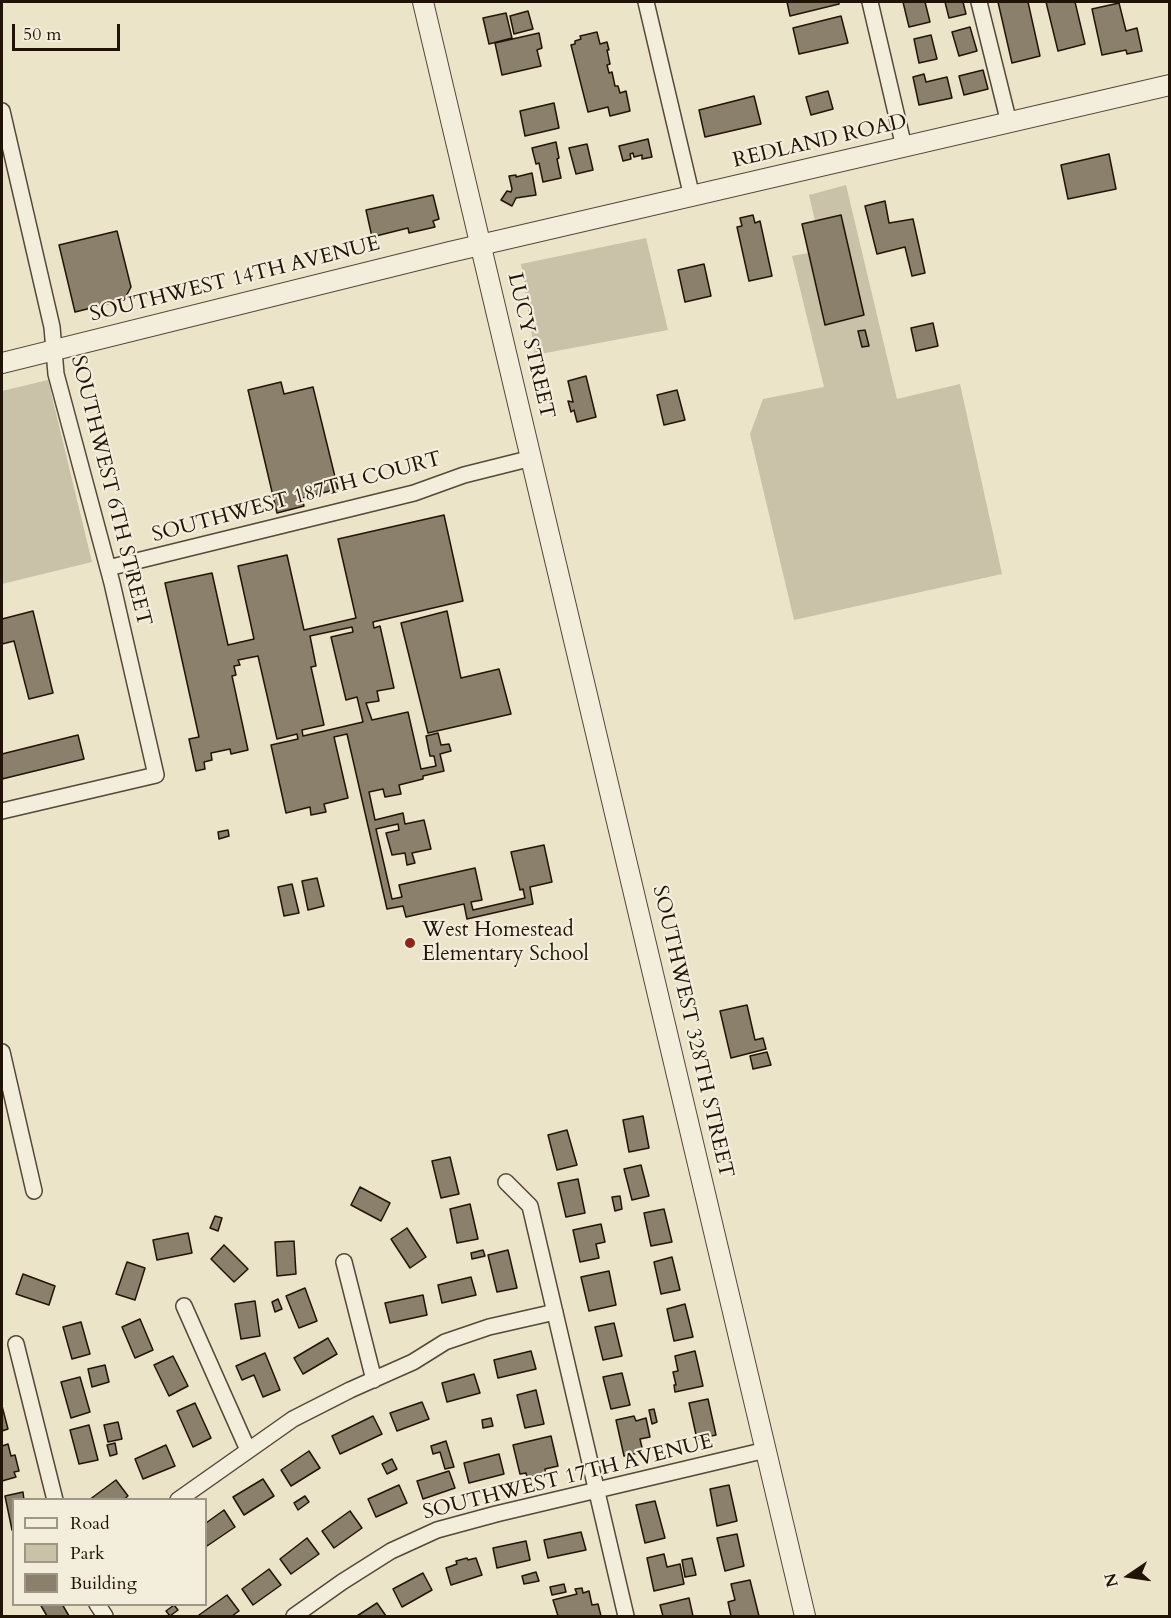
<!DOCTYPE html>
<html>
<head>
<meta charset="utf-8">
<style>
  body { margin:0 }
  #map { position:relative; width:1171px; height:1618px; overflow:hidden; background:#ece4c9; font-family:Cardo,serif }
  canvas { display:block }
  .frame { position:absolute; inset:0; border:3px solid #211406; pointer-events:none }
  .legend { position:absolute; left:12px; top:1498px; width:195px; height:108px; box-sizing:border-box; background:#f3eddc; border:2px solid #9f9686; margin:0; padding:8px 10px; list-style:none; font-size:18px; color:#211406 }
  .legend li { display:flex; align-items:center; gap:12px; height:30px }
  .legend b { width:30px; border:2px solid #9f9686 }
  .north { position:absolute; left:1099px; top:1546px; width:60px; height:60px; -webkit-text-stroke:4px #f3eddc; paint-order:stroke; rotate:257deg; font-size:16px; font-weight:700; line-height:24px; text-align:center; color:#211406 }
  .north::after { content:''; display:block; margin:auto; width:21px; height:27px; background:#211406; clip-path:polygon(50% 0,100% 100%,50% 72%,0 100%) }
  .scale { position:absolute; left:12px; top:24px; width:108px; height:27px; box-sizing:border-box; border:3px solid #211406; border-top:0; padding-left:8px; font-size:18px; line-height:21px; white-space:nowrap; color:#211406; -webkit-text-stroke:4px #f3eddc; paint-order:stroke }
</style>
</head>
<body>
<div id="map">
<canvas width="1171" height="1618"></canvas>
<div class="frame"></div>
<ul class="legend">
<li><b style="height:8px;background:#f3eddc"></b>Road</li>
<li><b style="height:16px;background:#c9c1a8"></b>Park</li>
<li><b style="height:16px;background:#8b806b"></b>Building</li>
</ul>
<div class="north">N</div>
<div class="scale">50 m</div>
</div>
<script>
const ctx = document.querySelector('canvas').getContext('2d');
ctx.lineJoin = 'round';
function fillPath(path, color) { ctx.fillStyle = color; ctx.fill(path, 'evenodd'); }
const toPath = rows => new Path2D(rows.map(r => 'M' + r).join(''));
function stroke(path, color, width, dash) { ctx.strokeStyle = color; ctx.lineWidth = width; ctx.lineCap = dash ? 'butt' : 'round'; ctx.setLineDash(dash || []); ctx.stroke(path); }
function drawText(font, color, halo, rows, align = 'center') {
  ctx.font = font + ' Cardo,serif'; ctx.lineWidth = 4.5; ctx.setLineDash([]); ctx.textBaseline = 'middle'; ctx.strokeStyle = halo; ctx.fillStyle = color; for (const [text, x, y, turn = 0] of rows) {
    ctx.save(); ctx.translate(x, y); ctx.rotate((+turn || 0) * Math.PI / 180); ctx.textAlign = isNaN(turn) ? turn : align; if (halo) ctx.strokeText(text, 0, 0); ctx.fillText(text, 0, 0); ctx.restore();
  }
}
const green = toPath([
  [846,185,897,399,960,384,1002,574,794,620,750,434,763,399,824,387,792,256,808,253,825,324,864,315,841,215,815,221,809,195],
  [646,238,668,330,535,355,521,264],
  [48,380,92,562,2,584,2,391]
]);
const building = toPath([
  [787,2,839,2,839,4,790,16,787,2],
  [903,2,925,2,930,22,909,27,903,2],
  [945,2,963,2,966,14,949,18,945,2],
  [998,2,1028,2,1040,56,1012,63,998,2],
  [1046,2,1075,2,1085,44,1058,51,1046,2],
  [1119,3,1126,31,1137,28,1142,51,1127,54,1126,50,1102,55,1092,9,1119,3],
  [528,11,533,29,514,34,510,16,528,11],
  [506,13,512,38,489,44,483,18,506,13],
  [841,16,848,43,799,54,793,28,841,16],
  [970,27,977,51,959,56,952,32,970,27],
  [597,32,600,44,607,42,609,50,607,50,610,64,607,65,609,73,612,72,615,86,618,86,620,93,626,91,630,111,610,116,608,107,588,112,571,45,575,44,575,41,581,39,580,36,597,32],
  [539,33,542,48,537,50,541,66,502,75,495,43,539,33],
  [931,35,937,59,919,63,914,39,931,35],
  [983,70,988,89,964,95,959,76,983,70],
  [924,74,926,82,947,77,952,98,919,105,913,77,924,74],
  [828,91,833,109,811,115,806,97,828,91],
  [754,96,761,124,705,137,699,110,754,96],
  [554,103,559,128,525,136,520,111,554,103],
  [648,139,652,157,642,159,642,155,634,157,633,153,630,154,631,159,623,161,619,146,648,139],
  [556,142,559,158,557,159,561,178,543,182,539,163,536,164,532,148,556,142],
  [587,144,593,170,576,174,569,148,587,144],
  [1109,154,1116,189,1068,199,1061,165,1109,154],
  [532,173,536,195,516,198,512,206,501,200,507,191,511,192,512,189,509,176,516,175,516,177,532,173],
  [433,195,439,219,433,221,435,227,409,233,408,228,372,237,366,210,433,195],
  [885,201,889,223,913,219,925,273,912,276,905,247,877,254,865,206,885,201],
  [753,215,755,223,760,221,772,276,749,281,737,227,742,226,740,218,753,215],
  [841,215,864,315,825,325,802,224,841,215],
  [117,231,131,287,124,300,75,312,59,245,117,231],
  [704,264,711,296,685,302,678,270,704,264],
  [933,323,938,346,916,351,911,328,933,323],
  [865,330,869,346,862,347,858,331,865,330],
  [586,376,596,417,577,422,574,410,571,412,568,401,573,402,568,381,586,376],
  [281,382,284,394,313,387,338,489,302,498,304,506,277,513,248,390,281,382],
  [677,390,685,420,664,425,657,395,677,390],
  [444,515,463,601,373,622,374,628,380,626,394,688,377,691,379,701,366,703,372,720,408,712,421,769,436,766,434,756,430,756,426,736,438,733,441,745,449,744,451,751,440,754,444,771,423,776,423,779,399,785,401,794,385,797,383,789,369,792,375,820,403,813,405,824,424,820,431,849,412,853,415,863,407,865,405,853,392,855,386,833,399,830,398,824,376,829,392,899,402,897,399,885,475,868,482,900,471,902,473,910,525,898,523,889,520,890,511,852,544,845,552,882,530,887,533,904,467,919,464,904,406,917,403,906,387,909,347,734,334,737,348,798,324,804,326,812,311,815,310,807,286,813,271,745,298,739,297,734,277,739,258,656,238,660,240,665,234,666,236,675,232,676,248,750,231,754,230,749,211,753,212,760,204,762,205,769,196,771,189,739,199,737,165,583,212,573,228,645,254,639,238,566,287,555,304,630,356,618,338,539,444,515],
  [352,627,353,632,331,637,346,700,357,697,363,722,303,736,302,730,324,725,311,667,316,666,310,636,352,627],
  [33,611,53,693,29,699,14,641,2,644,2,619,33,611],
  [447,611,461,678,499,669,511,714,428,733,401,623,447,611],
  [78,735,84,759,2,779,2,754,78,735],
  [228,830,229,836,219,839,218,832,228,830],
  [317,878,324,906,308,910,302,881,317,878],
  [292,884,299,913,284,916,278,887,292,884],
  [747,1005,755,1040,763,1038,766,1049,731,1058,720,1011,747,1005],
  [767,1052,771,1065,753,1069,750,1056,767,1052],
  [643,1116,649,1148,629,1152,623,1120,643,1116],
  [567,1130,577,1165,557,1170,548,1135,567,1130],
  [450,1157,459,1194,441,1198,432,1161,450,1157],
  [641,1165,649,1196,632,1200,624,1169,641,1165],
  [578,1179,585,1213,566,1217,558,1183,578,1179],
  [360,1187,390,1203,381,1221,351,1205,360,1187],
  [620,1196,622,1209,615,1211,612,1197,620,1196],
  [470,1204,478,1239,457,1243,450,1209,470,1204],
  [664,1209,672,1242,651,1246,644,1213,664,1209],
  [215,1216,222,1218,218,1231,210,1228,215,1216],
  [601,1224,605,1242,596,1244,599,1258,580,1262,573,1230,601,1224],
  [407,1228,426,1257,410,1268,391,1239,407,1228],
  [188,1233,192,1253,157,1260,153,1240,188,1233],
  [294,1241,296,1274,277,1276,275,1242,294,1241],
  [224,1245,248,1269,234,1282,211,1259,224,1245],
  [483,1250,485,1256,472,1259,471,1253,483,1250],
  [508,1250,517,1288,497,1292,488,1255,508,1250],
  [672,1257,680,1290,661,1294,654,1262,672,1257],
  [127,1262,145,1268,135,1300,116,1294,127,1262],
  [609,1271,616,1305,589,1311,581,1277,609,1271],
  [23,1274,55,1286,49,1305,16,1294,23,1274],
  [471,1277,476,1295,442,1303,438,1285,471,1277],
  [305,1288,317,1321,299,1328,286,1296,305,1288],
  [423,1295,427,1315,390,1323,385,1303,423,1295],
  [278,1299,282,1309,275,1312,272,1302,278,1299],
  [255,1301,260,1336,241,1339,235,1304,255,1301],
  [685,1304,693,1337,674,1341,667,1309,685,1304],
  [140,1319,153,1350,135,1358,122,1327,140,1319],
  [81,1322,90,1354,72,1359,63,1327,81,1322],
  [614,1323,622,1356,603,1360,595,1327,614,1323],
  [328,1338,337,1354,303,1374,294,1358,328,1338],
  [531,1351,536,1369,498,1378,494,1360,531,1351],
  [695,1351,703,1386,675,1392,674,1385,676,1385,673,1372,678,1371,675,1356,695,1351],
  [265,1353,280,1390,263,1397,254,1375,242,1380,236,1366,265,1353],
  [173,1356,188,1386,169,1396,154,1365,173,1356],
  [105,1365,109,1382,92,1387,88,1369,105,1365],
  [622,1373,630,1405,611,1409,603,1377,622,1373],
  [474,1374,480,1393,447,1402,442,1383,474,1374],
  [80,1377,90,1412,71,1418,61,1382,80,1377],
  [536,1390,544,1424,525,1428,517,1395,536,1390],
  [708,1399,716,1435,697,1439,689,1403,708,1399],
  [422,1402,429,1419,397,1431,390,1413,422,1402],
  [195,1403,211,1438,193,1447,177,1411,195,1403],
  [2,1406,8,1429,2,1431,2,1406],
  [654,1409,657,1422,652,1424,649,1410,654,1409],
  [373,1416,382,1434,340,1454,332,1436,373,1416],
  [634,1416,636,1421,646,1418,650,1437,640,1439,643,1452,624,1456,616,1420,634,1416],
  [491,1418,493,1426,483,1428,482,1420,491,1418],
  [118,1422,122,1439,108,1442,104,1425,118,1422],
  [89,1425,98,1460,79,1464,70,1430,89,1425],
  [551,1436,558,1466,545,1469,546,1476,528,1480,526,1473,520,1474,513,1445,551,1436],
  [446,1441,454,1467,445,1469,440,1452,433,1454,431,1446,446,1441],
  [115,1443,117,1454,110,1456,107,1445,115,1443],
  [8,1444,11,1456,15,1455,19,1471,14,1472,16,1477,2,1481,2,1446,8,1444],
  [166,1445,175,1466,143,1479,135,1459,166,1445],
  [309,1451,320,1468,291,1486,281,1470,309,1451],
  [499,1454,504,1474,469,1483,464,1463,499,1454],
  [392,1459,397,1469,387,1474,382,1464,392,1459],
  [449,1471,455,1488,423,1499,417,1481,449,1471],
  [263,1479,274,1496,244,1515,233,1497,263,1479],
  [116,1480,128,1496,123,1500,89,1500,116,1480],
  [399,1485,407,1503,376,1517,368,1499,399,1485],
  [729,1485,737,1521,717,1526,710,1489,729,1485],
  [23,1492,24,1500,14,1500,14,1530,12,1530,5,1496,23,1492],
  [305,1496,309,1502,298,1510,294,1503,305,1496],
  [655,1501,665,1538,645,1543,636,1505,655,1501],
  [224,1510,235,1527,207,1546,206,1543,206,1523,224,1510],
  [350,1511,362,1528,334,1548,322,1531,350,1511],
  [581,1532,586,1550,548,1558,544,1540,581,1532],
  [737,1534,744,1566,725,1571,717,1538,737,1534],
  [307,1538,319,1554,291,1574,280,1559,307,1538],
  [526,1541,530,1560,497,1568,493,1548,526,1541],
  [664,1554,667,1567,680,1564,684,1584,654,1591,647,1558,664,1554],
  [467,1558,468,1560,476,1558,482,1575,451,1585,446,1568,457,1564,456,1561,467,1558],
  [692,1558,696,1575,685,1577,682,1560,692,1558],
  [269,1569,281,1585,253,1605,242,1589,269,1569],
  [536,1572,539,1581,524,1584,522,1576,536,1572],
  [423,1573,432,1590,402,1607,393,1589,423,1573],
  [750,1580,759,1616,731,1616,728,1602,735,1600,731,1584,750,1580],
  [564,1584,566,1592,552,1595,550,1587,564,1584],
  [582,1588,583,1593,589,1591,592,1605,598,1604,601,1616,558,1616,553,1600,577,1594,575,1589,582,1588],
  [227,1595,239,1611,232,1616,200,1616,199,1615,227,1595],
  [689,1598,693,1616,663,1616,660,1605,689,1598],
  [377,1603,386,1616,357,1616,377,1603],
  [40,1604,62,1604,69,1616,47,1616,40,1604],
  [174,1605,178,1610,170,1616,166,1611,174,1605]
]);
const minor = toPath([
  [646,2,692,197],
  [870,2,904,147],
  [979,2,1009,123],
  [2,111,52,327,56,374,112,583,156,775,2,811],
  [108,568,414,493,464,475,532,458],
  [2,1052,34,1191],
  [506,1182,530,1206,626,1616],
  [344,1262,374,1380],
  [184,1306,248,1450],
  [16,1344,55,1500],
  [178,1500,293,1419,350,1390,413,1362,445,1342,489,1327,555,1312],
  [97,1604,105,1616],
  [294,1616,342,1582,391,1551,437,1530,496,1514,766,1450]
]);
const tertiary = toPath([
  [423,2,805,1616],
  [2,363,450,252,1170,85]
]);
const markers = [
  [410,943,6,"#8f2418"]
];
const streetNames = [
  ["REDLAND ROAD",820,142,-13],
  ["SOUTHWEST 14TH AVENUE",235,280,-14],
  ["LUCY STREET",530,346,77],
  ["SOUTHWEST 6TH STREET",110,491,76],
  ["SOUTHWEST 187TH COURT",297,498,-15],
  ["SOUTHWEST 328TH STREET",692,1032,77],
  ["SOUTHWEST 17TH AVENUE",568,1478,-14]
];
const poiNames = [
  ["West Homestead",422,931],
  ["Elementary School",422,955]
];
fillPath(green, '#c9c1a8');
fillPath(building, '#8b806b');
stroke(building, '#211406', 1.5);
stroke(minor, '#544837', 18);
stroke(tertiary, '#544837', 22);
stroke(minor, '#f3eddc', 15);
stroke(tertiary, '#f3eddc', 20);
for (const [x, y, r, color] of markers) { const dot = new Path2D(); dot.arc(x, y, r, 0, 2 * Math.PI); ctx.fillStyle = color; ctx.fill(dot); stroke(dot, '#f3eddc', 2); }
drawText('21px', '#211406', '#f3eddc', streetNames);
drawText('21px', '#211406', '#f3eddc', poiNames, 'left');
</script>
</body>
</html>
